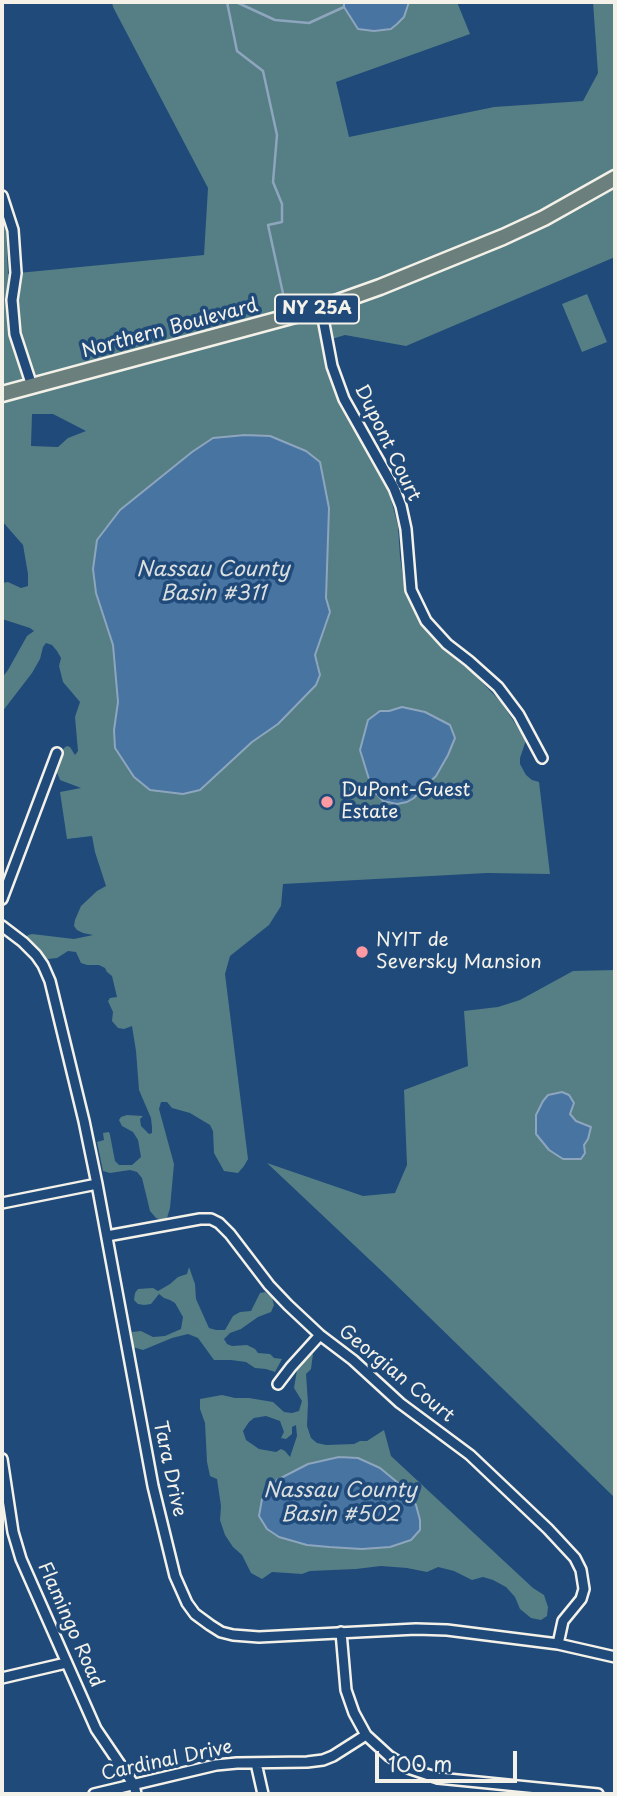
<!DOCTYPE html>
<html>
<head>
<meta charset="utf-8">
<style>
  body { margin:0 }
  #map { position:relative; width:617px; height:1796px; overflow:hidden; background:#1f4a7a; font-family:"Playpen Sans",sans-serif }
  canvas { display:block }
  .frame { position:absolute; inset:0; border:4px solid #f4f1e8; pointer-events:none }
  .scale { position:absolute; left:375px; top:1751px; width:142px; height:32px; box-sizing:border-box; border:4px solid #f4f1e8; border-top:0; padding-left:9px; font-size:21px; line-height:24px; white-space:nowrap; color:#f4f1e8; -webkit-text-stroke:5px #1f4a7a; paint-order:stroke }
</style>
</head>
<body>
<div id="map">
<canvas width="617" height="1796"></canvas>
<div class="frame"></div>
<div class="scale">100 m</div>
</div>
<script>
const ctx = document.querySelector('canvas').getContext('2d');
ctx.lineJoin = 'round';
function fillPath(path, color) { ctx.fillStyle = color; ctx.fill(path, 'evenodd'); }
const toPath = rows => new Path2D(rows.map(r => 'M' + r).join(''));
function stroke(path, color, width, dash) { ctx.strokeStyle = color; ctx.lineWidth = width; ctx.lineCap = dash ? 'butt' : 'round'; ctx.setLineDash(dash || []); ctx.stroke(path); }
function drawText(font, color, halo, rows, align = 'center') {
  ctx.font = font + ' "Playpen Sans",sans-serif'; ctx.lineWidth = 7; ctx.setLineDash([]); ctx.textBaseline = 'middle'; ctx.strokeStyle = halo; ctx.fillStyle = color; for (const [text, x, y, turn = 0] of rows) {
    ctx.save(); ctx.translate(x, y); ctx.rotate((+turn || 0) * Math.PI / 180); ctx.textAlign = isNaN(turn) ? turn : align; if (halo) ctx.strokeText(text, 0, 0); ctx.fillText(text, 0, 0); ctx.restore();
  }
}
const green = toPath([
  [112,2,344,2,344,7,408,7,409,2,457,2,470,34,336,82,349,137,494,107,583,101,598,73,593,2,615,2,615,257,406,346,345,335,322,342,325,360,333,388,386,486,391,499,398,526,400,557,405,591,422,625,444,650,473,673,501,702,526,740,520,758,520,764,526,775,532,780,539,782,550,874,487,873,283,884,281,906,269,925,230,956,225,974,248,1159,244,1166,238,1173,224,1171,214,1153,213,1131,210,1125,190,1113,172,1108,167,1102,161,1102,159,1109,174,1164,170,1208,167,1218,165,1221,156,1218,150,1211,142,1178,137,1172,130,1170,110,1173,103,1171,97,1142,104,1140,103,1133,109,1132,110,1135,115,1161,119,1165,132,1165,141,1157,138,1140,133,1132,122,1126,119,1120,121,1117,127,1115,143,1116,140,1119,141,1126,149,1134,152,1133,152,1127,151,1118,139,1090,136,1051,132,1026,124,1029,118,1028,112,1021,113,1012,108,1001,110,998,117,997,112,976,107,972,105,968,99,965,87,965,81,963,76,952,68,951,57,958,48,959,36,953,26,938,28,935,32,934,74,939,93,935,83,933,77,930,74,926,75,920,81,906,97,891,106,886,95,852,92,836,67,839,60,792,81,788,60,780,56,770,57,764,64,748,67,746,70,747,75,755,78,751,75,717,80,702,63,682,59,666,61,658,57,651,52,645,46,643,43,647,40,659,32,673,2,712,2,678,8,670,27,636,34,631,30,628,2,619,2,583,8,582,21,588,28,586,28,574,23,545,2,521,2,211,6,225,8,274,204,255,208,188,113,7],
  [32,414,53,414,86,431,68,438,58,447,31,446],
  [245,435,270,436,329,508,326,598,330,612,315,655,319,667,278,724,252,742,200,790,183,794,150,789,114,730,118,702,113,645,96,593,120,510,191,452,213,438],
  [402,707,436,776,420,791,414,798,372,789,360,750,368,720,380,711,389,711],
  [587,294,607,342,582,352,562,304],
  [615,970,615,1498,388,1277,267,1163,363,1196,395,1193,407,1165,404,1090,468,1066,464,1011,498,1007,520,1000,573,971],
  [548,1095,574,1103,570,1114,576,1121,586,1124,588,1139,584,1145],
  [189,1267,195,1284,196,1299,209,1328,216,1330,225,1330,233,1316,240,1312,251,1311,260,1293,265,1292,272,1298,274,1305,271,1312,258,1317,241,1329,230,1333,224,1339,227,1344,232,1346,247,1345,255,1349,258,1353,270,1354,274,1358,282,1359,275,1372,266,1369,255,1368,246,1362,231,1360,214,1360,198,1338,188,1334,172,1338,143,1350,133,1347,132,1332,141,1331,153,1337,165,1336,181,1329,183,1317,175,1303,170,1300,164,1298,159,1294,151,1304,144,1305,138,1304,134,1300,135,1293,138,1289,153,1288,158,1291,170,1284,178,1277,187,1274],
  [313,1354,311,1369,306,1374,308,1403,307,1426,311,1438,317,1443,326,1445,354,1444,360,1441,367,1441,384,1430,391,1456,533,1588,544,1595,548,1607,547,1616,541,1620,531,1618,520,1609,515,1597,506,1587,493,1580,483,1577,472,1580,454,1571,438,1567,427,1572,407,1568,381,1566,356,1569,310,1571,302,1574,272,1572,262,1579,251,1573,242,1555,233,1547,225,1535,220,1520,221,1506,217,1479,210,1476,207,1462,205,1423,200,1409,200,1399,222,1395,235,1398,249,1398,273,1402,284,1412,292,1413,299,1411,302,1401,294,1388,297,1370,307,1356],
  [266,1416,280,1421,284,1432,281,1438,286,1439,292,1434,292,1427,296,1425,297,1436,290,1457,285,1451,281,1449,276,1452,259,1449,246,1440,243,1431,249,1422,254,1418]
]);
const water = toPath([
  [344,2,409,2,404,17,397,24,391,29,374,31,358,29,344,7,344,2],
  [245,435,270,436,306,451,320,462,329,508,326,598,330,612,315,655,320,675,316,685,278,724,252,742,200,790,183,794,150,790,134,777,115,748,114,730,118,702,113,645,96,593,93,569,97,540,120,510,192,452,213,438,245,435],
  [402,707,425,712,450,725,455,738,448,755,436,776,420,791,414,798,407,802,397,804,383,801,372,789,360,750,368,720,380,711,389,711,402,707],
  [562,1092,569,1095,574,1103,570,1114,576,1121,591,1127,588,1139,584,1145,585,1153,581,1159,563,1159,549,1150,536,1134,536,1115,543,1101,548,1095,562,1092],
  [339,1457,358,1458,380,1468,403,1487,416,1505,420,1520,420,1530,411,1540,390,1547,362,1549,329,1547,307,1545,279,1537,267,1529,259,1516,262,1499,277,1480,308,1464,339,1457]
]);
const stream = toPath([
  [227,2,237,51,263,71,277,135,273,182,282,204,282,222,268,225,284,298],
  [236,2,275,20,309,23,344,7]
]);
const street = toPath([
  [2,196,13,230,16,273,12,300,15,334,32,386],
  [321,308,332,366,344,399,394,488,401,506,406,529,411,590,426,621,447,644,469,661,498,687,519,715,542,758],
  [2,899,57,753],
  [2,926,23,942,36,955,43,965,50,981,84,1121,97,1184,153,1486,175,1576,187,1603,195,1614,210,1625,221,1632,233,1635,259,1637,416,1629,447,1630,558,1644,615,1657],
  [2,1203,97,1184],
  [107,1236,200,1219,211,1219,219,1223,230,1234,269,1285,288,1305,320,1335,353,1360,400,1403,470,1455,548,1529,575,1558,581,1570,584,1589,581,1599,563,1621,558,1644],
  [278,1384,291,1367,320,1335],
  [2,1459,13,1532,21,1559,96,1729,134,1785,136,1794],
  [341,1632,346,1690,354,1713,366,1735,389,1756,408,1768,438,1778,598,1794],
  [2,1678,66,1663],
  [256,1763,263,1794],
  [94,1794,216,1765,237,1763,307,1762,323,1760,333,1756,366,1735]
]);
const primary = toPath([
  [2,394,321,308,380,287,503,237,544,218,615,178]
]);
const markers = [
  [327,802,7,"#ff9aa2"],
  [362,952,7,"#ff9aa2"]
];
const shields = [
  [317,309,84]
];
const shieldNames = [
  ["NY 25A",317,309]
];
const streetNames = [
  ["Northern Boulevard",170,329,-15],
  ["Dupont Court",387,443,64],
  ["Georgian Court",396,1374,39],
  ["Tara Drive",169,1469,78],
  ["Flamingo Road",70,1625,66],
  ["Cardinal Drive",167,1761,-12]
];
const poiNames = [
  ["DuPont-Guest",341,791],
  ["Estate",341,813],
  ["NYIT de",376,941],
  ["Seversky Mansion",376,963]
];
const waterNames = [
  ["Nassau County",213,570],
  ["Basin #311",213,594],
  ["Nassau County",340,1491],
  ["Basin #502",340,1515]
];
fillPath(green, '#567e85');
fillPath(water, '#4874a2');
stroke(water, '#8da6be', 2);
stroke(stream, '#8da6be', 2.5);
stroke(street, '#f4f1e8', 14);
stroke(primary, '#f4f1e8', 19);
stroke(street, '#1f4a7a', 9);
stroke(primary, '#6b7f7c', 14);
for (const [x, y, r, color] of markers) { const dot = new Path2D(); dot.arc(x, y, r, 0, 2 * Math.PI); ctx.fillStyle = color; ctx.fill(dot); stroke(dot, '#1f4a7a', 2.5); }
for (const [x, y, w] of shields) { const box = new Path2D(); box.roundRect(x - w / 2, y - 14.5, w, 29, 5); ctx.fillStyle = '#1f4a7a'; ctx.fill(box); stroke(box, '#f4f1e8', 2); }
drawText('bold 18px', '#f4f1e8', null, shieldNames);
drawText('19px', '#f4f1e8', '#1f4a7a', streetNames);
drawText('19px', '#f4f1e8', '#1f4a7a', poiNames, 'left');
drawText('italic 21px', '#dadede', '#1f4a7a', waterNames);
</script>
</body>
</html>
